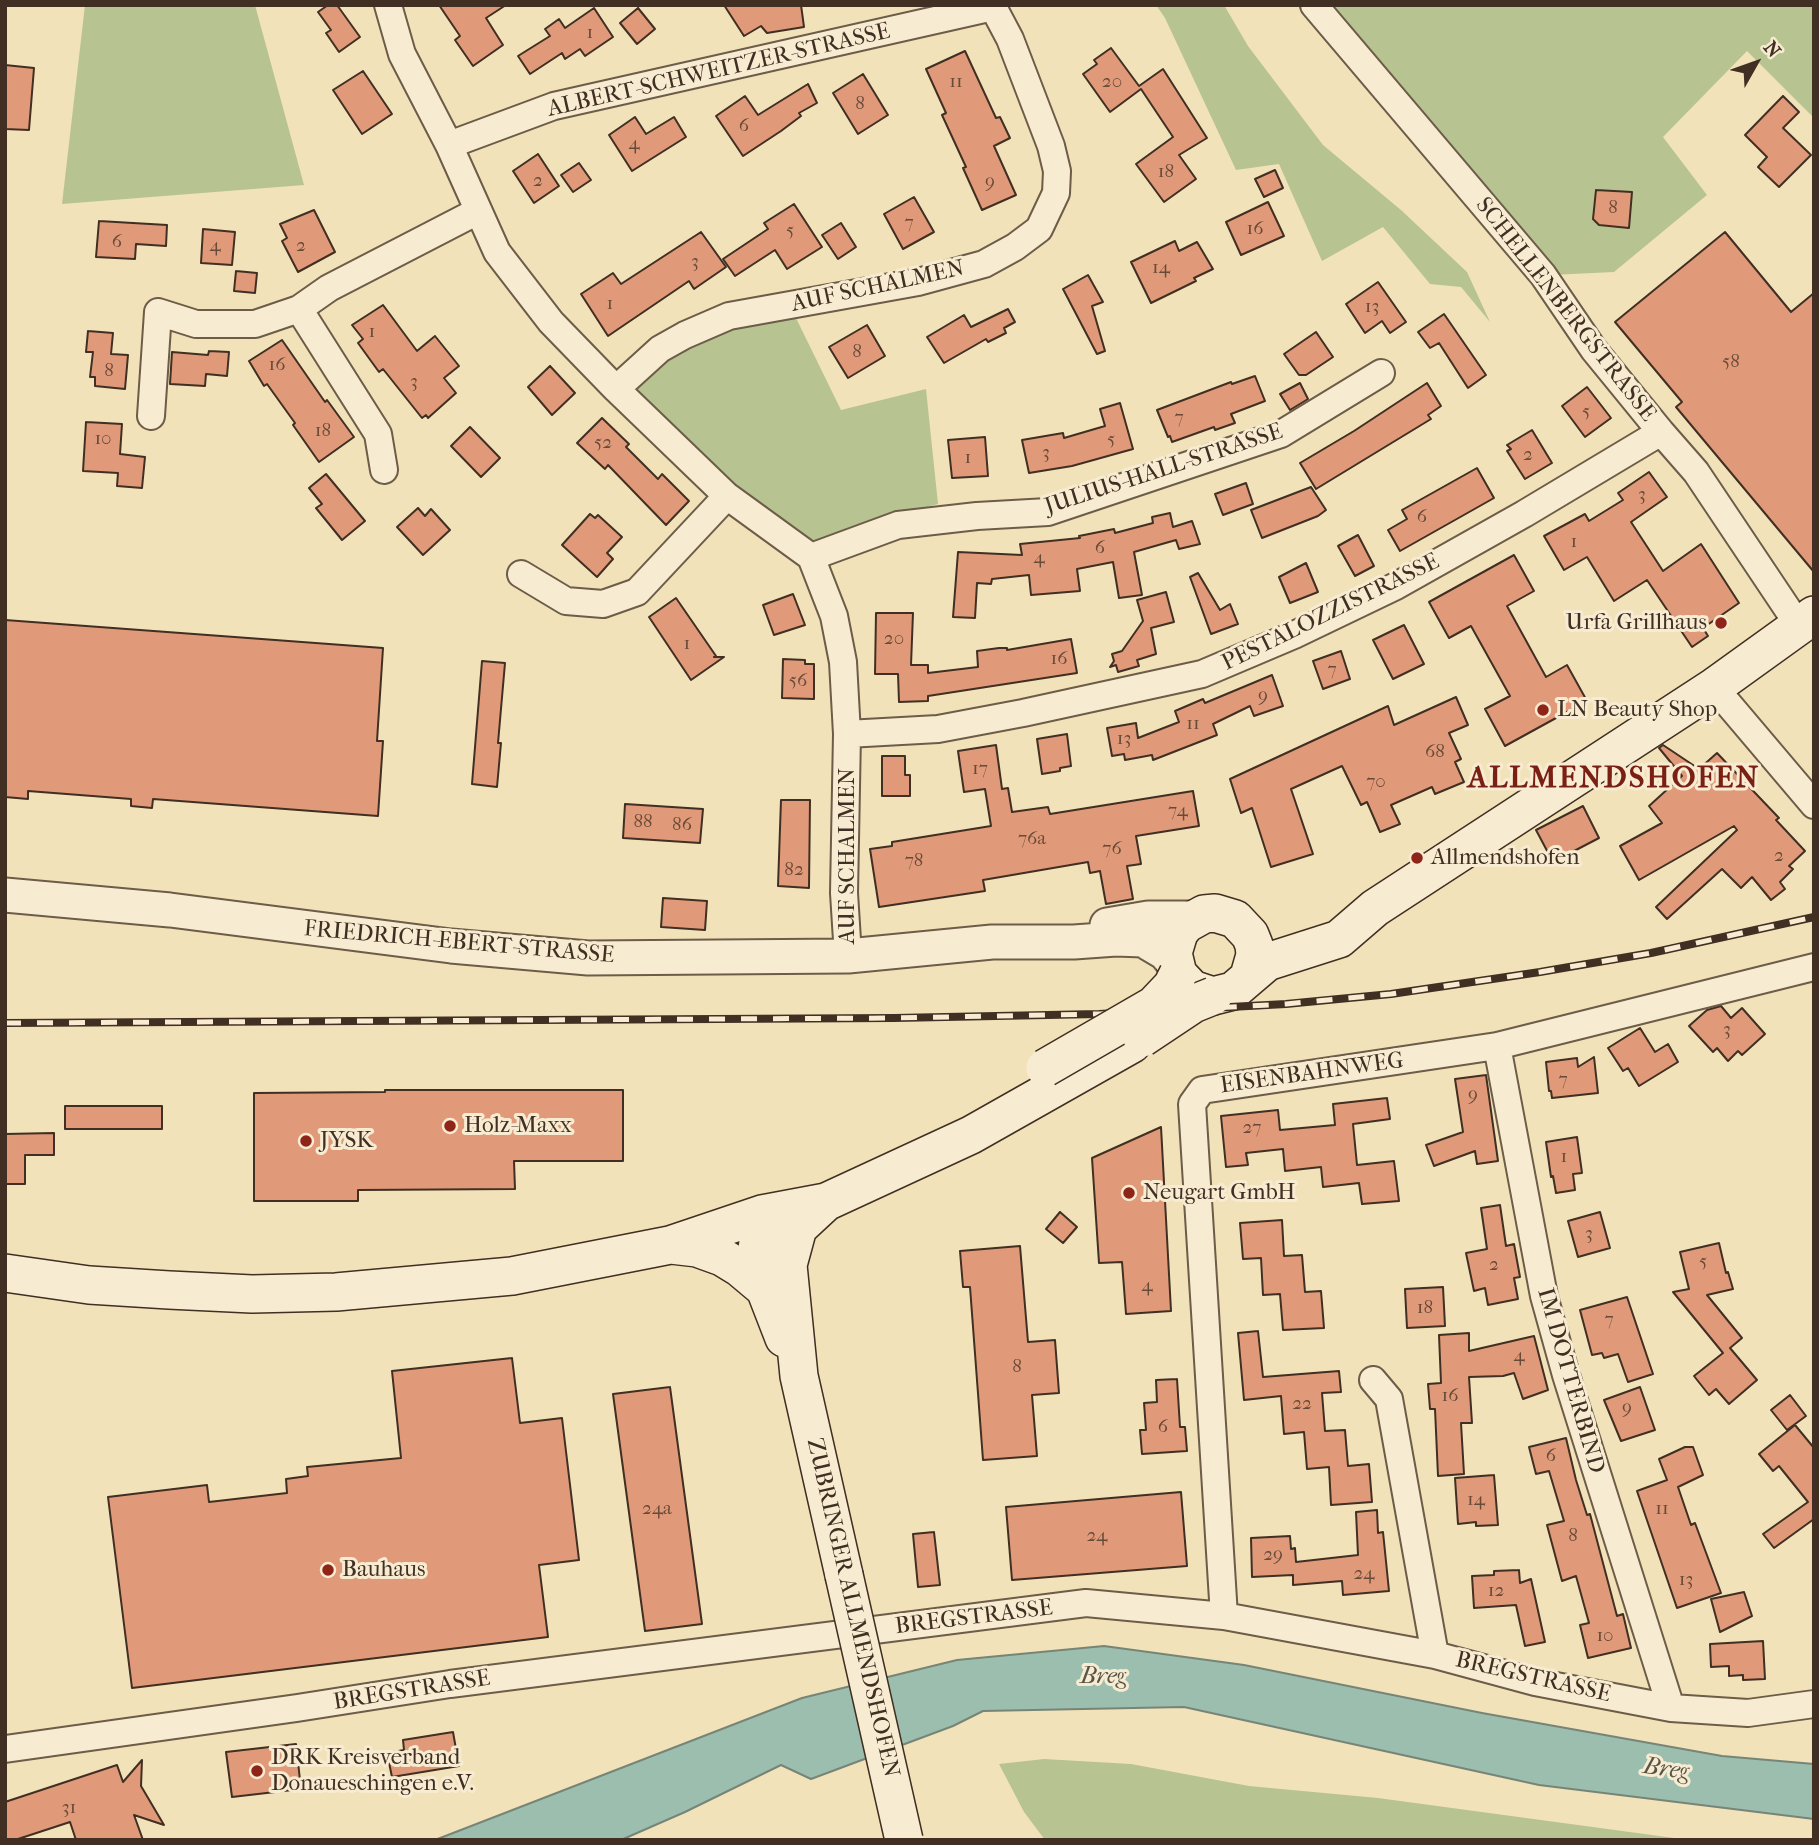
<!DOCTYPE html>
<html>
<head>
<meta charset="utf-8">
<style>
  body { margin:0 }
  #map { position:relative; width:1819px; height:1845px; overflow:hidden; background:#f2e2b9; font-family:"IM FELL French Canon",serif }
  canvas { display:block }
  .frame { position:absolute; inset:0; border:7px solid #402f22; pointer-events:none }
  .north { position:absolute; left:1721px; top:28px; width:70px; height:70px; -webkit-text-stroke:5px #f7ecd2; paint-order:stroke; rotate:50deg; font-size:19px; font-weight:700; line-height:28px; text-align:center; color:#402f22 }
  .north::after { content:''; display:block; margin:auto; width:24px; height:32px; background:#402f22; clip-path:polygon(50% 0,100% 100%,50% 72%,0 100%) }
</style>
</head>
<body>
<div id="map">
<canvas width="1819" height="1845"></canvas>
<div class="frame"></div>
<div class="north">N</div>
</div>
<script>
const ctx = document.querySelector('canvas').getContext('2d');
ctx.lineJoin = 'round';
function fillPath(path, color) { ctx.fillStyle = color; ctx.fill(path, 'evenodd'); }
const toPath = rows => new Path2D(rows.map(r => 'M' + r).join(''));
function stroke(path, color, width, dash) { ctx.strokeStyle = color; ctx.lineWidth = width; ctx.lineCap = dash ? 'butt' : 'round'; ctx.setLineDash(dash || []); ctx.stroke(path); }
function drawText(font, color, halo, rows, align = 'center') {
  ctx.font = font + ' "IM FELL French Canon",serif'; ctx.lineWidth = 6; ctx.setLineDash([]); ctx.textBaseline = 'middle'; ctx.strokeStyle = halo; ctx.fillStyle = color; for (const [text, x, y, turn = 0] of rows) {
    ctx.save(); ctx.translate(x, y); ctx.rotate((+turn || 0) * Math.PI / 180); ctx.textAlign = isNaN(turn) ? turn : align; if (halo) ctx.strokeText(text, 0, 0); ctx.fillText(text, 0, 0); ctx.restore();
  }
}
const green = toPath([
  [85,5,255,5,304,185,62,204],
  [1156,5,1224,5,1248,46,1323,145,1401,210,1467,272,1490,322,1461,287,1430,284,1383,227,1322,261,1279,164,1236,170,1165,18],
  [1320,5,1814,5,1814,118,1747,51,1663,137,1707,195,1614,272,1551,275],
  [795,316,841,410,926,389,938,504,890,517,810,546,733,490,631,392,672,355,734,325],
  [1044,1759,1131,1764,1249,1786,1378,1798,1689,1840,1045,1840,1024,1812,999,1764]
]);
const water = toPath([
  [1104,1646,1244,1665,1482,1713,1722,1756,1814,1764,1814,1819,1539,1785,1184,1707,983,1711,953,1726,811,1779,781,1765,685,1812,621,1840,435,1840,802,1698,957,1660,1104,1646]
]);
const building = toPath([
  [328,5,337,5,360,37,339,52,326,33,331,30,318,12,328,5],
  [439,5,506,5,486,18,503,45,473,66,455,40,460,36,439,5],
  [724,5,801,5,804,27,767,33,761,26,744,36,724,5],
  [594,8,613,37,585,56,580,49,565,59,562,53,530,74,518,56,550,36,545,29,559,19,565,28,594,8],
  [638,8,655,29,637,44,620,23,638,8],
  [1111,48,1139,86,1163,69,1207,138,1179,155,1196,179,1164,202,1136,164,1173,137,1141,89,1110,112,1083,74,1097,64,1094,60,1111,48],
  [965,51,996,118,1000,117,1010,138,994,146,1016,195,982,210,963,168,966,167,942,115,946,113,926,69,965,51],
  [5,65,34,68,29,130,5,129,5,65],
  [363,71,392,114,362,134,333,90,363,71],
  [863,74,888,115,858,134,833,93,863,74],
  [808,84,817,103,799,113,801,116,781,131,743,156,716,116,745,96,758,115,808,84],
  [1783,96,1799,112,1783,128,1811,155,1779,187,1758,167,1767,157,1745,135,1783,96],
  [635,117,646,134,674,117,686,137,632,171,609,135,635,117],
  [538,154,559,186,534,203,513,171,538,154],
  [579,163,591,180,573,192,561,175,579,163],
  [1275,170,1283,188,1264,197,1255,179,1275,170],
  [1596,190,1632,192,1629,228,1599,225,1593,219,1596,190],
  [914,197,934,232,903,249,884,214,914,197],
  [1268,202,1284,236,1241,255,1226,222,1268,202],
  [794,204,822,247,787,269,775,250,735,276,723,259,768,229,764,223,794,204],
  [314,210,335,252,298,272,282,241,287,238,280,224,314,210],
  [99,221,167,225,166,246,136,244,135,259,96,257,99,221],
  [841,223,856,247,838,259,822,235,841,223],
  [203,229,235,232,232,265,201,263,203,229],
  [701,232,726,267,694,289,689,281,608,336,581,294,613,273,621,284,701,232],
  [1725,232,1791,312,1814,293,1814,572,1676,407,1682,402,1615,322,1725,232],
  [1175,241,1179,251,1197,242,1213,269,1194,278,1196,281,1151,303,1131,262,1175,241],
  [236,271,257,273,255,293,234,291,236,271],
  [1088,275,1103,302,1092,306,1105,351,1097,354,1063,289,1088,275],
  [1378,282,1406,322,1390,333,1382,321,1365,333,1346,304,1378,282],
  [383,305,417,351,435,336,459,366,444,378,456,393,428,418,426,415,422,418,383,369,379,372,358,343,363,339,352,325,383,305],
  [1008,309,1015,322,1004,328,1006,333,988,342,986,339,944,363,927,337,964,315,971,327,1008,309],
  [1444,314,1486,375,1468,388,1439,343,1430,348,1418,332,1444,314],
  [867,325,885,356,848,378,829,347,867,325],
  [88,331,113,333,111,354,128,355,125,389,95,386,95,377,90,377,93,352,86,352,88,331],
  [1316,332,1333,357,1306,375,1299,375,1284,354,1316,332],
  [282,340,325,402,327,400,354,437,319,462,293,425,295,423,267,384,264,386,249,361,282,340],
  [209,351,229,352,227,376,206,374,205,386,170,384,172,352,208,355,209,351],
  [550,366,575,393,552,415,528,387,550,366],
  [1255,376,1265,401,1231,414,1235,423,1215,430,1214,427,1172,442,1170,436,1168,437,1157,410,1231,382,1232,384,1255,376],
  [1300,383,1308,399,1290,410,1280,394,1300,383],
  [1427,383,1441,406,1428,415,1431,419,1316,489,1300,463,1354,431,1427,383],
  [1587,387,1611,418,1585,437,1562,406,1587,387],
  [1120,403,1133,449,1072,466,1029,473,1022,440,1063,433,1064,438,1105,426,1100,409,1120,403],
  [602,418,629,444,626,447,658,479,662,474,689,501,666,525,608,465,605,469,577,443,602,418],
  [86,422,122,424,120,454,145,457,142,488,117,486,118,473,83,471,86,422],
  [470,427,500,458,481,477,451,446,470,427],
  [1532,430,1552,463,1525,479,1507,451,1511,449,1507,445,1532,430],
  [985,437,988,476,952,478,948,440,985,437],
  [1477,468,1494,498,1400,551,1388,530,1407,519,1402,510,1477,468],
  [1649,472,1667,497,1631,522,1663,571,1701,544,1739,603,1703,628,1708,636,1692,647,1647,580,1614,601,1587,557,1564,570,1544,536,1585,514,1589,521,1623,500,1618,493,1649,472],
  [326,474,365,521,342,540,316,508,322,504,309,488,326,474],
  [1246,483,1253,504,1223,515,1215,494,1246,483],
  [1311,487,1326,510,1318,516,1262,538,1251,510,1311,487],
  [418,508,425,516,431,509,450,530,423,555,397,527,418,508],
  [1170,513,1173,527,1192,521,1200,544,1179,549,1176,540,1134,552,1142,595,1119,598,1113,562,1077,569,1080,591,1031,595,1029,575,992,579,991,584,977,583,975,618,953,617,958,552,1022,555,1020,544,1080,538,1079,536,1114,529,1115,533,1153,523,1152,517,1170,513],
  [590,514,595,518,598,515,622,537,607,553,613,559,597,577,562,545,590,514],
  [1358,535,1374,566,1355,576,1338,546,1358,535],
  [1514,555,1534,591,1507,606,1546,677,1567,665,1587,701,1505,746,1485,709,1510,696,1471,626,1449,638,1429,602,1514,555],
  [1306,563,1318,592,1290,603,1279,577,1306,563],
  [1198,573,1220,610,1230,604,1238,624,1211,634,1190,577,1198,573],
  [1166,592,1174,622,1151,628,1156,654,1137,660,1139,666,1118,672,1116,665,1110,667,1114,661,1112,654,1122,651,1143,621,1137,600,1166,592],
  [793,594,805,625,774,635,763,605,793,594],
  [676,598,716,656,714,657,724,657,691,680,649,617,676,598],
  [876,613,913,613,911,665,928,665,928,673,978,667,977,651,999,648,1007,648,1007,650,1071,639,1077,673,928,696,928,701,899,702,898,674,875,674,876,613],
  [5,620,383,648,377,741,383,741,378,816,153,799,152,808,131,806,131,799,28,791,28,799,5,797,5,620],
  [1404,625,1424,664,1393,679,1373,640,1404,625],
  [1341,651,1350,679,1323,689,1313,661,1341,651],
  [783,659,805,660,805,664,814,664,814,699,782,698,783,659],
  [482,661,505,663,498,743,501,743,497,787,472,784,482,661],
  [1272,675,1283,706,1254,716,1250,706,1213,724,1217,735,1153,760,1152,755,1125,760,1124,754,1112,756,1107,728,1136,723,1138,738,1179,722,1175,711,1203,699,1205,703,1272,675],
  [1456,697,1468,725,1449,733,1461,759,1455,762,1464,782,1435,794,1432,787,1391,805,1400,824,1380,832,1367,802,1361,805,1342,766,1291,789,1313,854,1271,867,1252,808,1241,813,1230,779,1388,706,1394,725,1456,697],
  [1067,734,1071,766,1060,768,1060,771,1042,774,1037,739,1067,734],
  [996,745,1002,789,1008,788,1012,812,1048,807,1050,814,1193,791,1199,826,1136,836,1141,864,1127,866,1133,899,1106,904,1100,871,1090,873,1088,862,983,880,985,891,879,907,870,849,892,846,892,842,991,826,985,789,964,792,958,751,996,745],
  [1663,745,1699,769,1717,753,1779,818,1776,820,1805,851,1789,866,1793,869,1780,882,1785,889,1771,900,1752,877,1741,888,1722,869,1667,919,1656,907,1737,830,1734,826,1639,880,1620,846,1662,823,1649,806,1682,776,1659,748,1663,745],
  [882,756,905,756,905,775,910,775,910,796,882,796,882,756],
  [781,800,810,800,809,888,778,886,781,800],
  [625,804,703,809,700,843,623,838,625,804],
  [1583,806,1599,838,1553,862,1536,830,1583,806],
  [663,898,707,901,705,930,661,927,663,898],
  [1721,1006,1731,1018,1742,1008,1765,1034,1742,1055,1738,1051,1728,1061,1717,1048,1713,1052,1689,1026,1707,1010,1721,1006],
  [1640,1028,1655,1052,1668,1044,1678,1062,1639,1086,1628,1068,1623,1071,1608,1048,1640,1028],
  [1594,1057,1598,1093,1552,1098,1551,1091,1549,1091,1546,1062,1577,1058,1578,1067,1594,1057],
  [1486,1075,1498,1161,1477,1164,1475,1151,1434,1166,1426,1145,1463,1132,1455,1079,1486,1075],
  [385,1090,623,1090,623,1161,514,1161,515,1189,358,1190,358,1201,254,1201,254,1093,385,1092,385,1090],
  [1387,1098,1390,1119,1353,1124,1357,1165,1394,1161,1399,1201,1362,1204,1359,1183,1323,1187,1321,1167,1285,1171,1283,1149,1246,1153,1248,1165,1226,1167,1221,1116,1278,1110,1280,1130,1335,1125,1333,1104,1387,1098],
  [65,1106,162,1106,162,1129,65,1129,65,1106],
  [1161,1127,1171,1311,1126,1314,1122,1262,1099,1263,1092,1158,1161,1127],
  [54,1133,54,1155,25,1155,25,1184,5,1184,5,1134,54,1133],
  [1577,1137,1582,1173,1573,1174,1575,1190,1556,1193,1553,1176,1551,1177,1546,1142,1577,1137],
  [1500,1205,1506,1246,1514,1244,1520,1277,1514,1278,1518,1299,1488,1305,1485,1288,1474,1291,1466,1253,1487,1249,1481,1208,1500,1205],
  [1060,1212,1077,1227,1063,1243,1046,1229,1060,1212],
  [1600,1212,1610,1248,1578,1257,1568,1221,1600,1212],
  [1282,1220,1284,1256,1302,1255,1305,1292,1321,1291,1324,1328,1283,1330,1280,1294,1263,1295,1261,1258,1243,1259,1240,1223,1282,1220],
  [1719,1243,1726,1273,1728,1272,1733,1289,1707,1295,1742,1338,1730,1348,1757,1380,1729,1404,1716,1389,1709,1395,1694,1376,1723,1353,1673,1292,1689,1289,1680,1252,1719,1243],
  [1020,1246,1028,1342,1055,1340,1059,1393,1032,1395,1037,1456,983,1460,970,1287,963,1287,960,1251,1020,1246],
  [1443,1287,1445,1326,1407,1328,1405,1289,1443,1287],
  [1627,1297,1653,1374,1628,1382,1618,1354,1604,1358,1602,1353,1592,1355,1580,1310,1627,1297],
  [1258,1331,1263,1377,1339,1371,1341,1392,1322,1393,1325,1431,1345,1430,1348,1466,1369,1464,1372,1502,1331,1505,1329,1467,1307,1469,1304,1432,1284,1434,1281,1396,1244,1400,1238,1333,1258,1331],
  [1469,1333,1469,1351,1534,1336,1548,1390,1523,1399,1514,1373,1503,1376,1469,1377,1472,1423,1461,1423,1464,1474,1438,1476,1435,1409,1430,1409,1428,1384,1441,1383,1439,1335,1469,1333],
  [512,1358,520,1423,562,1418,579,1560,539,1565,548,1637,132,1688,108,1497,207,1485,209,1502,287,1493,286,1479,308,1476,307,1467,401,1458,392,1371,512,1358],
  [1177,1379,1180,1427,1185,1427,1187,1451,1142,1454,1140,1430,1146,1430,1144,1403,1157,1402,1156,1380,1177,1379],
  [670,1387,702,1624,645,1631,613,1394,670,1387],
  [1640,1387,1655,1430,1621,1441,1604,1400,1640,1387],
  [1790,1395,1806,1416,1787,1430,1771,1410,1790,1395],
  [1795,1425,1814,1448,1814,1519,1774,1548,1763,1534,1808,1502,1779,1466,1773,1471,1759,1454,1795,1425],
  [1566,1438,1576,1480,1587,1515,1590,1514,1617,1616,1623,1614,1631,1648,1588,1658,1580,1625,1589,1623,1576,1576,1562,1581,1547,1525,1564,1521,1549,1471,1536,1474,1529,1447,1566,1438],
  [1685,1447,1693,1447,1703,1475,1678,1487,1691,1525,1695,1523,1721,1593,1677,1608,1637,1491,1667,1480,1659,1459,1685,1447],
  [1494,1475,1498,1525,1476,1526,1476,1522,1458,1524,1455,1478,1494,1475],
  [1181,1492,1187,1566,1012,1580,1006,1507,1181,1492],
  [1377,1510,1378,1533,1383,1532,1389,1591,1343,1595,1342,1581,1293,1585,1293,1575,1252,1577,1251,1538,1290,1536,1291,1549,1295,1548,1296,1562,1358,1555,1356,1512,1377,1510],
  [934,1532,940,1585,918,1587,913,1534,934,1532],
  [1519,1570,1520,1583,1531,1579,1545,1642,1525,1646,1516,1605,1474,1608,1472,1576,1494,1575,1494,1571,1519,1570],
  [1744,1592,1752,1616,1720,1632,1711,1599,1744,1592],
  [1763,1641,1765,1679,1743,1680,1743,1675,1729,1676,1729,1666,1711,1667,1710,1644,1763,1641],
  [453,1732,459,1766,392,1777,387,1753,404,1750,403,1740,453,1732],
  [296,1744,301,1789,232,1797,226,1752,296,1744],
  [142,1760,141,1786,164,1825,134,1815,143,1840,76,1840,70,1822,15,1840,5,1840,5,1802,117,1765,123,1782,142,1760]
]);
const minor = toPath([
  [388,5,402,54,449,145,497,252,551,322,616,389,727,496,811,557,834,616,843,662,847,734,844,893,848,956],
  [1314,5,1543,275,1594,350,1661,432,1696,472,1799,626],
  [449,145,554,106,993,7],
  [299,309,378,434,384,470],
  [616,389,660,349,685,335,729,316,918,282,984,264,1015,247,1039,229,1056,193,1057,171,1051,146,1010,39,992,5],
  [151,416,158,312,196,324,255,324,299,309,329,288,478,211],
  [811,557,898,525,977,516,1048,512,1281,434,1381,373],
  [521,574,566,601,603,604,637,592,727,496],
  [1714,687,1814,805],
  [847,734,938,729,1023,713,1202,674,1294,635,1396,586,1524,514,1661,432],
  [1497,1046,1544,1296,1566,1375,1671,1708],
  [1373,1380,1389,1399,1435,1655],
  [1224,1616,1192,1104,1202,1090,1497,1046,1814,967],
  [5,1749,297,1708,450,1684,1086,1603,1224,1616,1435,1655,1535,1682,1671,1708,1748,1713,1814,1704]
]);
const tertiary = toPath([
  [5,895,170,910,451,946,588,958,848,956,992,942,1074,942,1116,939,1143,940,1165,953,1174,964],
  [1107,925,1148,918,1194,918]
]);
const secondary = toPath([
  [1249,976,1255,955,1254,945,1250,935,1235,919,1215,913,1204,914,1186,924,1179,933,1173,953,1178,974,1192,989,1213,996,1233,991,1267,962,1339,939,1375,908,1714,687,1814,615],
  [826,1202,798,1228,788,1265,799,1376,844,1575],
  [762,1214,757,1249,765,1289,784,1338],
  [671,1245,697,1248,722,1257,740,1268,765,1289],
  [5,1273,89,1285,169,1290,252,1294,336,1292,512,1276,670,1245,762,1214,826,1202,971,1135,1132,1044]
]);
const rail = toPath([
  [5,1023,894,1018,1099,1014,1286,1004,1391,994,1540,972,1651,953,1814,917]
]);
const secondaryBridge = toPath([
  [1142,1038,1193,1004,1213,996],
  [1045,1068,1154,1005,1172,986,1178,974],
  [844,1575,904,1840]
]);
const markers = [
  [1721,623,7,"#8f2418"],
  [1543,710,7,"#8f2418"],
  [1417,858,7,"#8f2418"],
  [450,1126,7,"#8f2418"],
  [306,1141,7,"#8f2418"],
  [1129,1193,7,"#8f2418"],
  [328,1570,7,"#8f2418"],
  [257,1771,7,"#8f2418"]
];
const numberNames = [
  ["1",590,33],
  ["11",956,82],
  ["20",1112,82],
  ["8",860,104],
  ["6",744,126],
  ["4",634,144],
  ["18",1166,172],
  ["2",538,181],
  ["9",990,182],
  ["8",1613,208],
  ["7",909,223],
  ["16",1255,229],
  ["5",790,231],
  ["6",117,242],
  ["4",215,246],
  ["2",301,246],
  ["3",695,262],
  ["14",1161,268],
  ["1",610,304],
  ["13",1372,307],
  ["1",372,332],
  ["8",857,352],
  ["58",1731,362],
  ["16",277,365],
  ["8",109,371],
  ["3",414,382],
  ["5",1586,412],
  ["7",1179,418],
  ["18",323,431],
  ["10",103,439],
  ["5",1111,440],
  ["52",603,443],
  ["3",1046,453],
  ["2",1528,455],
  ["1",968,458],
  ["3",1642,495],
  ["6",1422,517],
  ["1",1574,542],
  ["6",1100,548],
  ["4",1039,558],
  ["20",894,639],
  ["1",687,644],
  ["16",1059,659],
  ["7",1332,670],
  ["56",798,681],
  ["9",1263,696],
  ["11",1193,724],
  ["13",1124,739],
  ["68",1435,752],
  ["17",980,769],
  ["70",1376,782],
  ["74",1178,811],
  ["88",643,822],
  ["86",682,825],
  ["76a",1032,839],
  ["76",1112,849],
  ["2",1779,856],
  ["78",914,861],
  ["82",794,870],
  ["3",1727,1030],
  ["7",1563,1080],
  ["9",1473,1095],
  ["27",1252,1128],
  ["1",1564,1157],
  ["3",1589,1234],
  ["5",1703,1262],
  ["2",1494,1265],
  ["4",1147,1286],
  ["18",1425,1308],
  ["7",1609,1320],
  ["4",1519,1356],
  ["8",1017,1367],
  ["16",1450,1396],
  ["22",1302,1404],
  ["9",1627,1408],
  ["6",1163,1427],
  ["6",1551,1456],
  ["14",1476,1500],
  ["24a",657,1509],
  ["11",1662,1509],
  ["24",1097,1536],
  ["8",1573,1536],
  ["29",1273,1555],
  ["24",1364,1574],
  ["13",1686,1580],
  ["12",1496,1591],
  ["10",1605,1636],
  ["31",69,1808]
];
const streetNames = [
  ["ALBERT-SCHWEITZER-STRASSE",719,71,-13],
  ["AUF SCHALMEN",878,287,-12],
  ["SCHELLENBERGSTRASSE",1565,310,52],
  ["JULIUS-HALL-STRASSE",1164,470,-18],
  ["PESTALOZZISTRASSE",1331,613,-26],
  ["AUF SCHALMEN",848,856,-90],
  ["FRIEDRICH-EBERT-STRASSE",459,943,5],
  ["EISENBAHNWEG",1312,1074,-8],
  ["IM DOTTERBIND",1570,1381,74],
  ["ZUBRINGER ALLMENDSHOFEN",852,1608,77],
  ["BREGSTRASSE",974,1618,-7],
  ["BREGSTRASSE",1533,1678,13],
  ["BREGSTRASSE",412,1691,-9]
];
const poiNames = [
  ["Urfa Grillhaus",1707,623,"right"],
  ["LN Beauty Shop",1557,710],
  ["Allmendshofen",1431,858],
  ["Holz-Maxx",464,1126],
  ["JYSK",320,1141],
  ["Neugart GmbH",1143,1193],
  ["Bauhaus",342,1570],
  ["DRK Kreisverband",271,1758],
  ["Donaueschingen e.V.",271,1784]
];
const waterNames = [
  ["Breg",1103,1677],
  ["Breg",1666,1770,8]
];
const districtNames = [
  ["ALLMENDSHOFEN",1614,780]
];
fillPath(green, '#b7c492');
fillPath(water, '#9bbeaf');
stroke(water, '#778577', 2);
fillPath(building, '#e09a79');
stroke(building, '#402f22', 2);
stroke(minor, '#6c5c48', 30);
stroke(tertiary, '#6c5c48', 37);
stroke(secondary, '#402f22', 40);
stroke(minor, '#f7ecd2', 26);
stroke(tertiary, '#f7ecd2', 33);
stroke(secondary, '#f7ecd2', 37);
stroke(rail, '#402f22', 8);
stroke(rail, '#f7ecd2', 5, [16]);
stroke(secondaryBridge, '#402f22', 40, []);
stroke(secondaryBridge, '#f7ecd2', 37);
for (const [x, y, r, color] of markers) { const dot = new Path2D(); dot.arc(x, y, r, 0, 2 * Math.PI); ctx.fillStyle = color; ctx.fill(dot); stroke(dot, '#f7ecd2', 2.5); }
drawText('19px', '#684a38', null, numberNames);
drawText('23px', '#402f22', '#f7ecd2', streetNames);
drawText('23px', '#402f22', '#f7ecd2', poiNames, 'left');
drawText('italic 24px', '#575345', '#f7ecd2', waterNames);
ctx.letterSpacing = '2px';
drawText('bold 30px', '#7a1f14', '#f7ecd2', districtNames);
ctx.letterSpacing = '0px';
</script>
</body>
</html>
